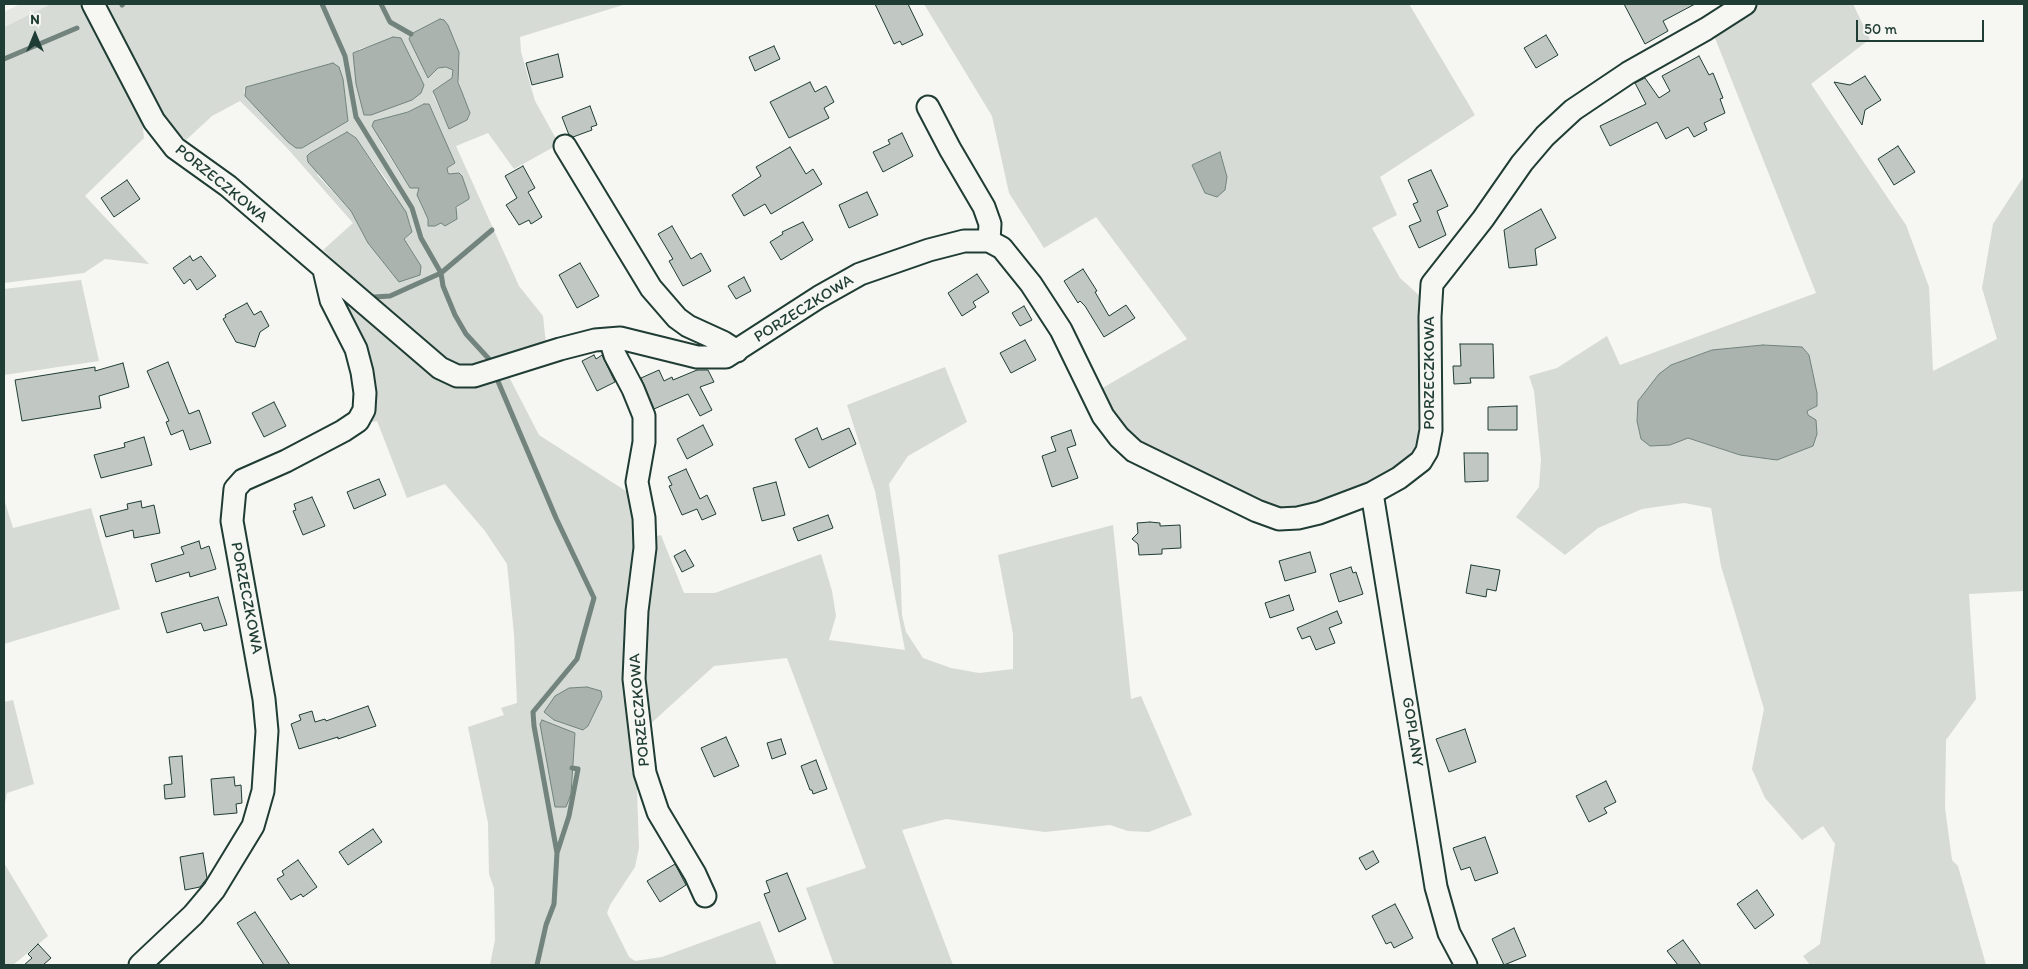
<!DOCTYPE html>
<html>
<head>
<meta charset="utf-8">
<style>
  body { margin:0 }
  #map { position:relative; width:2028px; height:969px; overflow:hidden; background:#f6f6f2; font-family:Itim,sans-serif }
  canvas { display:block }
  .frame { position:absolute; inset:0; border:5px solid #1f3d34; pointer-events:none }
  .north { position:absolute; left:10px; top:10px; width:50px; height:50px; -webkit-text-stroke:4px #f6f6f2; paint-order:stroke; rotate:0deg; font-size:14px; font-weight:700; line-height:20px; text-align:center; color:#1f3d34 }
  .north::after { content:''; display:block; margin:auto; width:18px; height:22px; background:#1f3d34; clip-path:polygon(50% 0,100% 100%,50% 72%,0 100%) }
  .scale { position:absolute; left:1856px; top:20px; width:128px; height:22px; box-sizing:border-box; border:2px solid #1f3d34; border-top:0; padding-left:6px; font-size:15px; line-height:18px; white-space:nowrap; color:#1f3d34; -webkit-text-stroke:4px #f6f6f2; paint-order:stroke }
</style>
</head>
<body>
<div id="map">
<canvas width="2028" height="969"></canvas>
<div class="frame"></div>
<div class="north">N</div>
<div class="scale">50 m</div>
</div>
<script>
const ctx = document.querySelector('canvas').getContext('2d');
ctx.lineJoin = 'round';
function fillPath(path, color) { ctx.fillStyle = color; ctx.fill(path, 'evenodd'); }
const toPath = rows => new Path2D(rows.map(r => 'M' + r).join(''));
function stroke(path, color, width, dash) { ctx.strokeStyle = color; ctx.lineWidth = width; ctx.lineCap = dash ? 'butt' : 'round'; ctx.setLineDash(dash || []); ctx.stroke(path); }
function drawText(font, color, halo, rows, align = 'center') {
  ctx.font = font + ' Itim,sans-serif'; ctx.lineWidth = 4; ctx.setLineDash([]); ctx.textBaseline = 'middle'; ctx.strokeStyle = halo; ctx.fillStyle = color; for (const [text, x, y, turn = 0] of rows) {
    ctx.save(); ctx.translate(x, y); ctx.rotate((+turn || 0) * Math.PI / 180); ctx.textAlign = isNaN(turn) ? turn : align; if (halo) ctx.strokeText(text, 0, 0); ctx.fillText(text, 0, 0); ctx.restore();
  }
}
const built = toPath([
  [20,4,51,4,4,27,4,12]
]);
const green = toPath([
  [51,4,83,4,142,121,144,138,85,196,149,264,105,259,84,273,4,283,4,27],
  [103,4,626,4,520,37,521,52,535,101,559,144,514,169,488,133,456,146,519,286,543,316,546,344,464,368,446,364,323,250,353,223,287,148,240,101,212,116,186,140,163,119],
  [448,25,459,62,457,74,462,92,449,128,433,95,452,78,453,70,446,67,438,68,409,39,411,34,427,27],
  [401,38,424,85,364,115,356,84,359,49],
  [339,67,348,120,302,148,271,123,245,96,244,90],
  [424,104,429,104,454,164,446,169,448,173,467,190,469,196,455,210,428,219,420,203,419,188,410,188,382,145,374,121,408,112],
  [347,132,356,138,388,182,410,223,412,232,404,239,421,266,399,282,368,243,351,211,318,176,310,153],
  [924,4,1409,4,1475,115,1380,177,1397,215,1372,228,1400,278,1422,298,1424,427,1415,453,1391,476,1348,496,1288,512,1249,500,1131,438,1099,390,1187,339,1096,217,1044,248,1009,193,992,116],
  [1757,4,1853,4,1870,39,1811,84,1906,225,1929,287,1933,371,1997,339,1982,288,1993,224,2024,176,2024,591,1969,594,1976,699,1946,740,1945,808,1952,860,1958,866,1986,965,1810,965,1803,956,1820,944,1835,844,1823,826,1802,840,1765,798,1752,769,1764,709,1721,566,1711,508,1684,503,1642,509,1598,528,1565,555,1516,517,1539,487,1541,460,1534,391,1529,376,1557,368,1607,336,1620,365,1816,293,1715,38,1724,25],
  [1712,350,1807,411,1808,415,1740,455,1688,438,1641,439,1637,421,1639,401,1671,365],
  [81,280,99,361,4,375,4,289],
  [341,294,436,375,507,373,539,435,632,495,649,538,661,535,684,593,715,593,821,554,832,591,836,616,829,640,905,650,875,491,847,405,945,367,967,422,908,456,889,484,900,561,902,615,906,632,923,658,951,668,979,673,1013,669,1013,634,998,555,1113,525,1131,699,1141,696,1192,815,1149,832,1128,831,1110,825,1045,832,946,819,902,830,953,965,834,965,806,888,866,868,787,658,714,666,647,727,637,791,639,848,635,867,610,905,607,913,629,957,635,961,662,957,760,921,777,965,490,965,495,940,494,888,489,874,488,823,468,727,504,715,501,708,517,703,514,634,507,564,485,531,445,484,407,498,377,421,372,422,371,409],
  [587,687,602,697,588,726,583,730,569,688],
  [542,721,575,734,572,768],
  [4,499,13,528,91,508,120,609,4,644],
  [13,700,34,784,7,793,4,808,4,702],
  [4,863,48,936,13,965,4,965]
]);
const water = toPath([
  [440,19,444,20,448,25,459,52,458,82,470,113,467,120,449,129,433,91,452,78,453,70,446,67,438,68,428,78,409,39,411,34,440,19],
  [393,37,401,38,424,85,421,93,412,100,371,115,364,115,356,84,353,53,393,37],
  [333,63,339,67,343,79,348,121,302,148,296,148,288,142,245,96,246,87,333,63],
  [424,104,429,104,455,163,447,168,448,173,449,174,459,173,462,176,469,196,469,199,456,207,457,219,445,226,441,223,435,226,428,226,428,219,417,195,419,188,410,188,372,126,374,121,408,112,424,104],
  [347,132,356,138,406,212,412,232,404,239,421,266,420,275,399,282,368,243,351,211,308,162,307,156,310,153,347,132],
  [1220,152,1227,177,1225,190,1217,197,1205,193,1192,165,1220,152],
  [1763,345,1802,347,1809,355,1817,393,1817,406,1807,411,1808,415,1816,420,1817,434,1813,446,1777,460,1740,455,1688,438,1670,445,1650,446,1641,439,1637,421,1638,401,1659,374,1671,365,1712,350,1763,345],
  [587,687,601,691,602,697,588,726,583,730,554,720,544,712,555,696,569,688,587,687],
  [542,720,575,733,571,794,566,807,555,807,540,724,542,720]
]);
const stream = toPath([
  [322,4,345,56,356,117,412,208,421,238,441,273,443,286,455,315,466,334,489,359],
  [381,4,390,22,411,34],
  [122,5,123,4],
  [4,59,77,28],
  [374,297,390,296,441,273,492,230],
  [497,379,556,518,594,598,577,659,533,712,534,726,557,853],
  [537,965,546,925,554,904,557,853,569,816,578,769,572,768]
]);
const building = toPath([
  [875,4,908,4,923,35,902,45,900,41,894,44,875,4],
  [1624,4,1695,4,1663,21,1668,31,1645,44,1624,4],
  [1546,35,1558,55,1536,68,1524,48,1546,35],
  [774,46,780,59,755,71,749,57,774,46],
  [558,54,563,77,532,85,526,63,558,54],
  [1699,56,1709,75,1713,73,1723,98,1720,99,1725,113,1704,123,1707,130,1694,137,1688,127,1666,139,1657,122,1610,146,1600,126,1646,104,1635,83,1645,78,1659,98,1670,91,1662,76,1699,56],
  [1865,76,1881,100,1865,110,1862,125,1834,82,1850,85,1865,76],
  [810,82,815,92,826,86,834,102,824,108,829,118,789,138,770,102,810,82],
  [590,106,597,125,591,127,592,130,573,137,569,135,562,117,590,106],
  [902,133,913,156,883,172,873,152,890,144,888,140,902,133],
  [1898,146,1915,172,1894,185,1878,159,1898,146],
  [790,147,806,174,813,169,822,184,771,214,765,204,744,216,732,195,761,176,756,167,790,147],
  [523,166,535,188,528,192,542,217,531,224,529,220,519,225,506,205,517,198,505,176,523,166],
  [1431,170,1448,206,1437,211,1446,235,1419,248,1409,226,1421,221,1413,204,1418,202,1408,180,1431,170],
  [127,180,140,199,114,217,101,198,127,180],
  [867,192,878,215,849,228,839,205,867,192],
  [1541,209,1556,238,1535,249,1537,265,1509,268,1504,230,1541,209],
  [803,222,813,240,781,260,770,242,783,234,782,232,803,222],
  [672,226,691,259,701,253,711,271,683,286,669,261,673,259,658,234,672,226],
  [190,256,193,261,201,256,216,276,197,290,190,279,184,284,173,268,190,256],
  [580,263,599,296,577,308,559,275,580,263],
  [1083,269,1097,291,1095,292,1109,316,1126,305,1135,318,1104,337,1085,306,1080,301,1078,303,1064,281,1083,269],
  [977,274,989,292,973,302,976,307,962,316,948,293,977,274],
  [744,277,751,291,736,299,728,286,744,277],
  [247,303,254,315,261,311,269,326,260,332,255,347,236,342,223,319,226,317,225,315,247,303],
  [1024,306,1032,320,1020,326,1012,313,1024,306],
  [1025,340,1036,360,1011,373,1000,353,1025,340],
  [1460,344,1493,344,1494,378,1470,378,1471,383,1454,384,1453,366,1461,366,1460,344],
  [594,355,596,359,602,355,615,382,597,391,582,361,594,355],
  [168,362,189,414,199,410,211,443,190,450,183,430,171,435,166,422,169,421,147,371,168,362],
  [123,363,129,387,99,396,101,408,22,421,15,380,95,367,95,371,123,363],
  [697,370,708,370,714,382,700,387,712,410,700,416,688,394,654,409,641,378,659,370,664,381,672,377,673,380,697,370],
  [274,402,286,426,264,437,252,413,274,402],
  [1517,406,1517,430,1488,430,1488,407,1517,406],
  [703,425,713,445,687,459,677,439,703,425],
  [817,428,822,440,849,428,856,444,809,468,795,439,817,428],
  [1071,430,1076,445,1067,448,1078,478,1052,487,1042,456,1056,451,1051,437,1071,430],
  [144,437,152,465,101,478,94,455,125,447,124,443,144,437],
  [1464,453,1488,453,1488,481,1465,482,1464,453],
  [686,469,700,499,707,495,716,514,702,520,697,509,682,515,669,486,672,485,668,477,686,469],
  [379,479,386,495,354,509,347,492,379,479],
  [776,482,785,515,762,521,753,488,776,482],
  [312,497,325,526,303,535,293,511,296,510,294,504,312,497],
  [141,501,142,508,154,505,160,533,134,538,133,530,106,537,100,516,128,509,127,504,141,501],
  [828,515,833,528,798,541,793,528,828,515],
  [1150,522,1160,523,1160,526,1180,525,1181,548,1162,549,1162,554,1139,555,1138,544,1132,539,1138,533,1137,523,1150,522],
  [199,541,201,549,209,546,216,569,190,577,189,572,156,582,151,564,184,554,181,547,199,541],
  [685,550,694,566,682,572,674,556,685,550],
  [1310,552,1316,572,1285,581,1279,561,1310,552],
  [1471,565,1500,570,1496,591,1487,589,1486,597,1466,593,1471,565],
  [1351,567,1353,573,1356,572,1363,594,1339,602,1330,574,1351,567],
  [1289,595,1294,610,1270,618,1265,603,1289,595],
  [218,597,227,625,204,631,201,623,167,633,161,613,218,597],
  [1337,611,1342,623,1329,628,1335,643,1316,650,1310,636,1302,639,1297,628,1337,611],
  [368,706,376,726,338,739,338,737,299,749,291,724,301,720,299,715,312,711,315,722,325,719,326,721,368,706],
  [1465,729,1476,762,1449,772,1436,739,1465,729],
  [726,737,739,766,714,777,701,748,726,737],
  [781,739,786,754,772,759,767,743,781,739],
  [182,756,185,797,165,799,164,785,172,784,169,757,182,756],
  [816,760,827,789,813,794,812,790,810,790,801,766,816,760],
  [234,777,235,786,241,785,242,803,236,804,237,813,214,815,211,779,234,777],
  [1606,781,1616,802,1604,808,1607,813,1589,822,1576,796,1606,781],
  [373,829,382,842,348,865,339,852,373,829],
  [1485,837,1498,873,1475,881,1470,867,1461,870,1453,848,1485,837],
  [1373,851,1379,862,1366,870,1359,858,1373,851],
  [203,853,207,878,200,887,185,890,180,857,203,853],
  [298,860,317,887,303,897,301,894,291,900,277,879,284,875,282,871,298,860],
  [675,864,686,885,660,902,647,881,675,864],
  [787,873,806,919,779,932,764,894,770,892,766,881,787,873],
  [1757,890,1774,915,1755,929,1737,904,1757,890],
  [1395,904,1413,938,1394,948,1391,942,1386,944,1372,916,1395,904],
  [255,912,290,965,264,965,237,923,255,912],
  [1514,928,1526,956,1504,965,1492,939,1514,928],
  [1683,940,1701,965,1678,965,1667,951,1683,940],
  [38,944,51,958,43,965,24,965,32,958,28,954,38,944]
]);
const minor = toPath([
  [93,4,154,121,175,148,228,186,440,368,457,376,474,376,560,349,595,340,620,338,697,357,726,357,819,297,860,274,929,250,964,241,989,241,1002,248,1031,284,1061,330,1103,416,1119,437,1134,451,1257,511,1279,519,1298,518,1319,513,1372,493,1399,478,1421,461,1427,451,1431,430,1430,317,1432,284,1483,219,1522,163,1545,136,1573,110,1628,73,1706,29,1745,4],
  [928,107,950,149,984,207,990,224,989,241],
  [565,146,651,288,677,318,688,326,723,342,737,351],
  [610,339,615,355,633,389,644,416,644,442,637,482,644,518,645,548,637,611,634,679,645,773,658,812,695,874,705,896],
  [1372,493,1436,887,1449,933,1466,965],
  [140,965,193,915,214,890,253,826,263,791,267,731,264,699,232,521,235,489,243,480,286,461,343,431,358,421,364,410,365,393,362,372,356,349,331,300,324,270]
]);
const streetNames = [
  ["PORZECZKOWA",221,184,39],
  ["PORZECZKOWA",804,309,-32],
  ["PORZECZKOWA",1430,373,-90],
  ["PORZECZKOWA",246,598,79],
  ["PORZECZKOWA",640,710,-95],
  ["GOPLANY",1412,732,81]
];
fillPath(built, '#e6e8e4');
fillPath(green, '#d6dbd6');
fillPath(water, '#aab3ae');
stroke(water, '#72847d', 1);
stroke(stream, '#72847d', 5);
fillPath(building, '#c1c8c3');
stroke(building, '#1f3d34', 1);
stroke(minor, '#1f3d34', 25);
stroke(minor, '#f6f6f2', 21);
drawText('16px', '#1f3d34', '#f6f6f2', streetNames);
</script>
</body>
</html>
